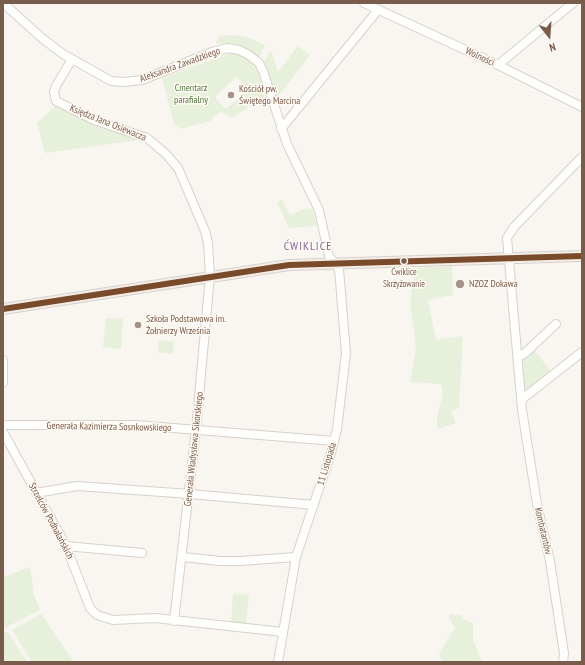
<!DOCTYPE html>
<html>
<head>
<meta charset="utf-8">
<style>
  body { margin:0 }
  #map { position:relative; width:585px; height:665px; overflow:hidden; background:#f9f5f0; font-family:"PT Sans Narrow",sans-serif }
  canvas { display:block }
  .frame { position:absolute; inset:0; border:4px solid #7a5c4d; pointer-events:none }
  .north { position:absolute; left:529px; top:16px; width:40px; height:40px; -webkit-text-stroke:3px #fffaf3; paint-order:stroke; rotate:163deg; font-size:11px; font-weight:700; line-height:16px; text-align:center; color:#7a5c4d }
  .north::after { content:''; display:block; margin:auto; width:14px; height:18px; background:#7a5c4d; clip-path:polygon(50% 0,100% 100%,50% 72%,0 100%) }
</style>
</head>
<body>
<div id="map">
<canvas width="585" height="665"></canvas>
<div class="frame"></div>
<div class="north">N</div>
</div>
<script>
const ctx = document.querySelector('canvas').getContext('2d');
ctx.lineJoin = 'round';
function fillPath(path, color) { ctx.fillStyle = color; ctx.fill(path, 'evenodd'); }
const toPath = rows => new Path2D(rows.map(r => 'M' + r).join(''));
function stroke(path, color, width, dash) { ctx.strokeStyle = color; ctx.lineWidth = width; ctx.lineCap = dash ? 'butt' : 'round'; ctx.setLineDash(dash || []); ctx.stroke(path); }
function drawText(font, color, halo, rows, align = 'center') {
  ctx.font = font + ' "PT Sans Narrow",sans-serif'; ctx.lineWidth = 3; ctx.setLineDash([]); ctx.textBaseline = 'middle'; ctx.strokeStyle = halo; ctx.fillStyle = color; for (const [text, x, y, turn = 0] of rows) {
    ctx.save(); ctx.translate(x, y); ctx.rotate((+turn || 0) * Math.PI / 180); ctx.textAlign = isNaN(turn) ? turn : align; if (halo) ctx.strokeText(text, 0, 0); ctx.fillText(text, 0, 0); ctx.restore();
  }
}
const green = toPath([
  [232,35,246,37,265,45,258,59,240,47,216,43,220,36],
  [298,46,310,55,276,99,263,64,270,51,272,53,278,72],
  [231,53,248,58,257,70,266,95,232,118,221,112,214,116,211,121,180,129,174,124,162,78],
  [236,77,246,86,245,93,226,109,216,99,216,96],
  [58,104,139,140,45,153,37,123],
  [282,200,290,215,304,209,312,208,317,226,289,228,277,202],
  [452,266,453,295,428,300,436,340,463,336,459,408,451,411,456,423,437,429,437,417,443,394,441,384,410,382,416,347,410,303,415,268],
  [106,318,123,319,121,349,103,347],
  [159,340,174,342,173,354,158,352],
  [533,348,552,373,523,396,519,359],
  [30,567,34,595,40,610,3,629,3,577],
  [233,594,249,595,246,624,231,623],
  [41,614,74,662,32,662,12,630],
  [450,614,463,616,462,619,473,623,473,640,482,662,442,662,439,654,455,627,449,619],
  [8,632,27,662,3,662,3,633]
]);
const minor = toPath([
  [3,3,43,39,63,54,111,81,124,82,142,80,212,52,228,48,239,50,249,55,259,63,263,71,287,144,319,210,329,256,339,269,346,353,337,429,331,453,296,557,278,662],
  [364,3,498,65,582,107],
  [72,59,56,86,54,92,56,101,94,120,147,138,166,154,178,168,188,191,205,231,208,243,210,276,196,429,174,621],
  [498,65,573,3],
  [281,129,378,10],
  [518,357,525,353,556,324],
  [3,360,3,383],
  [521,400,582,352],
  [3,425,136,425,334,441],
  [3,432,66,546,90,608,97,615,113,620,155,618,283,632],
  [36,493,77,486,190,494,314,505],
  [66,546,142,553],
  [183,557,220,561,241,561,296,557],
  [563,662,564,653,550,561,537,504,522,410,507,238,514,227,582,157]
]);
const major = toPath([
  [3,309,289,265,582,256]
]);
const bus1 = toPath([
  [3,309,289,265,582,256]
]);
const markers = [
  [231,95,4,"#a69286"],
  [404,261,3.5,"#7a5c4d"],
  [460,284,5,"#a69286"],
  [138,325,4,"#a69286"]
];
const busNames = [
  ["Ćwiklice",404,272],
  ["Skrzyżowanie",404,284]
];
const streetNames = [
  ["Wolności",480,57,25],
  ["Aleksandra Zawadzkiego",180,65,-20],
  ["Księdza Jana Osiewacza",108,123,22],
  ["Generała Kazimierza Sosnkowskiego",109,427,1],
  ["Generała Władysława Sikorskiego",194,449,-84],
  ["11 Listopada",327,464,-73],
  ["Strzelców Podhalańskich",51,521,62],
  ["Kombatantów",543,531,77]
];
const parkNames = [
  ["Cmentarz",191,88],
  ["parafialny",191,100]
];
const poiNames = [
  ["Kościół pw.",239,89],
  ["Świętego Marcina",239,101],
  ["NZOZ Dokawa",469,284],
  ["Szkoła Podstawowa im.",146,319],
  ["Żołnierzy Września",146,331]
];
const quarterNames = [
  ["ĆWIKLICE",308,247]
];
fillPath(green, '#e7f0db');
stroke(minor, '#d7d1cb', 10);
stroke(major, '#dad1cc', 12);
stroke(minor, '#fefefd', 8);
stroke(major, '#f3eee8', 10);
stroke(bus1, '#7a4b2a', 6);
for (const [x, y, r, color] of markers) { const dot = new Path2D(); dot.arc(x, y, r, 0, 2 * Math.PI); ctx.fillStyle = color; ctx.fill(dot); stroke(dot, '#fffaf3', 1.5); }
drawText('9px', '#7a5c4d', '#fffaf3', busNames);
drawText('10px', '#7a5c4d', '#fffaf3', streetNames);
drawText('10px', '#537a41', '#fffaf3', parkNames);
drawText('10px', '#7a5c4d', '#fffaf3', poiNames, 'left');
ctx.letterSpacing = '1px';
drawText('12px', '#846695', '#fffaf3', quarterNames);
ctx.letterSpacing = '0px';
</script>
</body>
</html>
